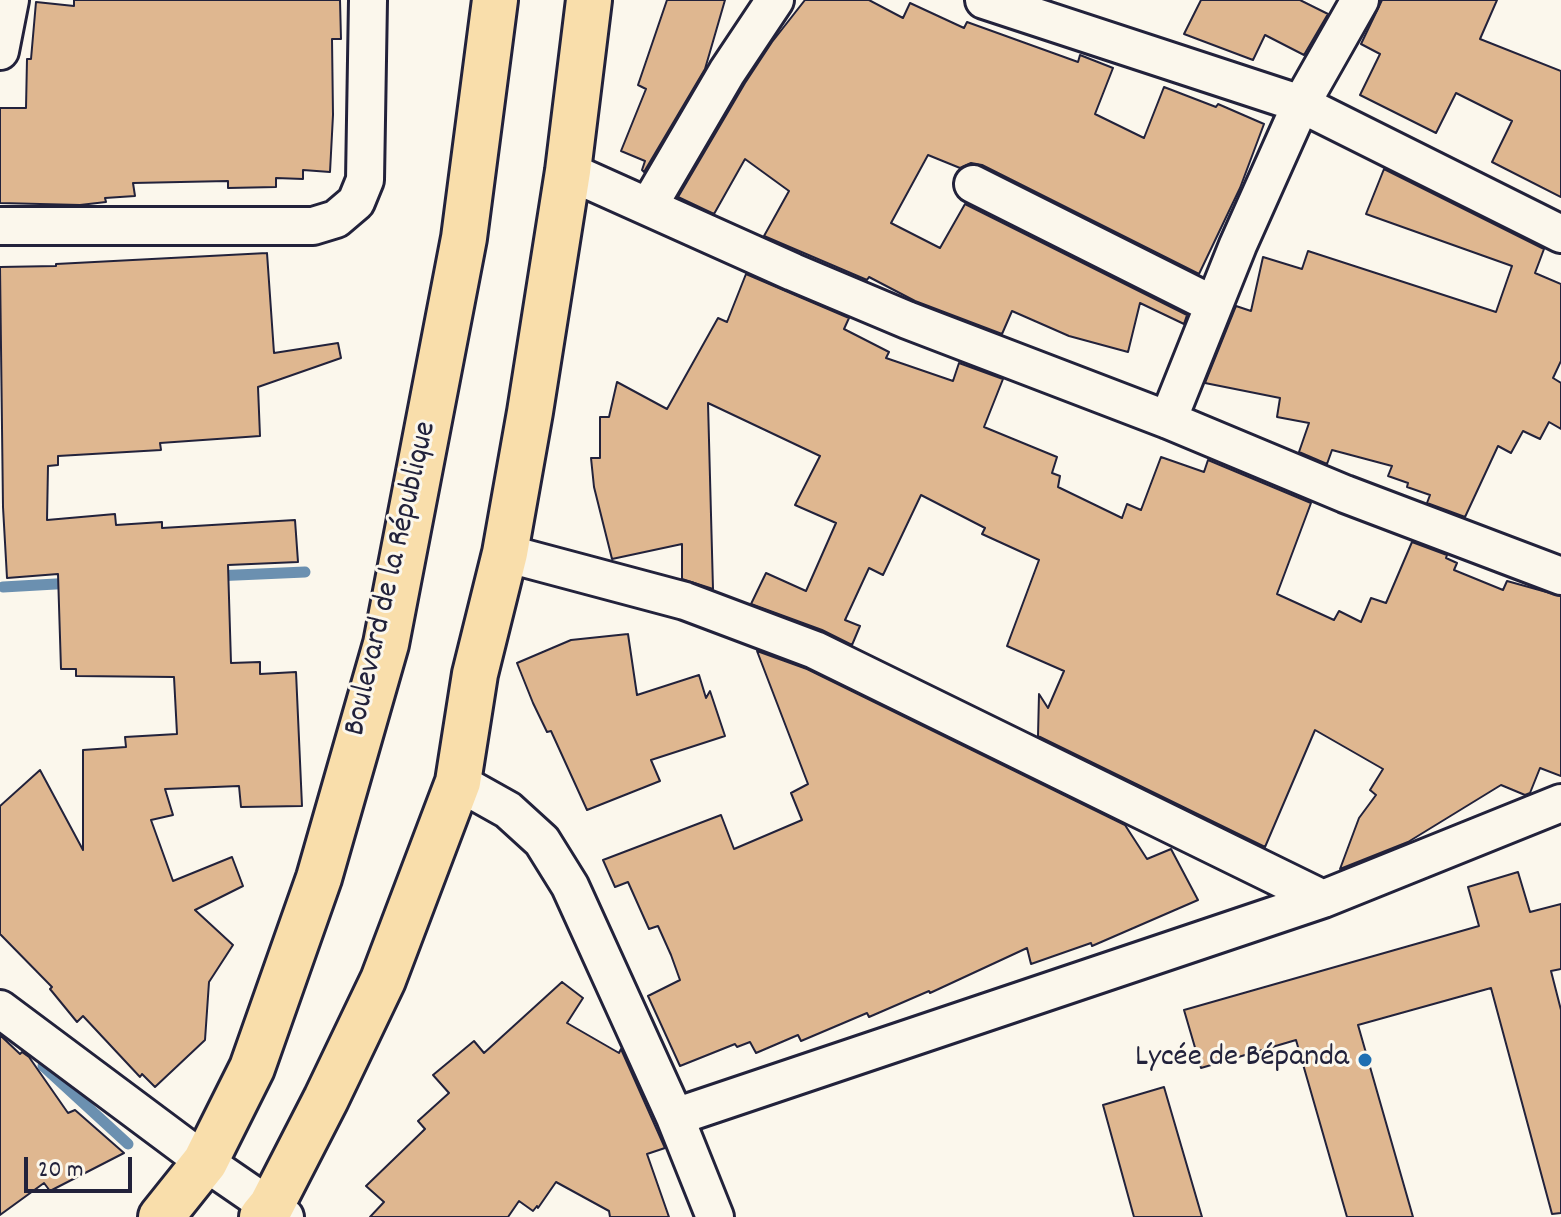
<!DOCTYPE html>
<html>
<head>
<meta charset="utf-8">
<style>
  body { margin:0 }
  #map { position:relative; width:1561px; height:1217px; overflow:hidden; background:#fbf7ec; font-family:Dekko,sans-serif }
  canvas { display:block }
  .scale { position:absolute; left:24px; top:1157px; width:108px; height:36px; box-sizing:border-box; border:4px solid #22223b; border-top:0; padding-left:10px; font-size:24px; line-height:28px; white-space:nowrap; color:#22223b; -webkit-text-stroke:6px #fbf7ec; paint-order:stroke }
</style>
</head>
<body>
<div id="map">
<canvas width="1561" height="1217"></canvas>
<div class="scale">20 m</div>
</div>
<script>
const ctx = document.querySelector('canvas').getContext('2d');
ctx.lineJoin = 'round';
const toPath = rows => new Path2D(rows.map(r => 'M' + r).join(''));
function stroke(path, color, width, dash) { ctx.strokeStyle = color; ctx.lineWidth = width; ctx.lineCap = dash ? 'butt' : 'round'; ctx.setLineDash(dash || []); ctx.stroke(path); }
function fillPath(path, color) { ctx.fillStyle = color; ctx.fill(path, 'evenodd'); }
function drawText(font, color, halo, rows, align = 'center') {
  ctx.font = font + ' Dekko,sans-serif'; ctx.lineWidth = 6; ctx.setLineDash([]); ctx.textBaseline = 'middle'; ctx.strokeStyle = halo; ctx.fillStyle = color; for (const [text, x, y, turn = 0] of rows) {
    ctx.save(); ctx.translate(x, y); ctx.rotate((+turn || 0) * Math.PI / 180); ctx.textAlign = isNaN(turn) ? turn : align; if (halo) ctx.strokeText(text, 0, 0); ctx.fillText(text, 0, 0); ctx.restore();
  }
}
const stream = toPath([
  [214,576,305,572],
  [3,587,73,583],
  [43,1066,128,1144]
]);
const building = toPath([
  [74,0,340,0,341,39,332,39,333,115,330,172,303,170,303,179,276,178,276,187,228,188,228,181,133,183,135,196,105,198,106,202,80,205,0,203,0,108,26,108,27,59,31,59,36,2,74,6,74,0],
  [667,0,725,0,705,69,644,172,642,170,645,161,621,151,646,89,638,85,667,0],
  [805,0,869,0,903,18,910,3,964,28,967,22,1078,62,1080,55,1113,68,1095,114,1144,138,1164,87,1216,107,1218,104,1264,124,1240,188,1199,274,982,165,971,163,960,168,928,155,891,223,940,248,965,204,1187,315,1184,324,1140,303,1128,352,1069,336,1012,311,1002,334,915,301,869,277,867,280,764,236,789,191,745,159,714,214,678,197,745,83,772,42,805,0],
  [1201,0,1300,0,1328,14,1304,55,1265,35,1253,60,1184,34,1201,0],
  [1382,0,1497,0,1480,39,1561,71,1561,197,1492,162,1512,121,1456,93,1436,133,1360,95,1380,54,1361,44,1382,0],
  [1384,169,1544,249,1535,273,1561,284,1561,361,1553,378,1561,383,1561,429,1549,422,1540,439,1523,431,1511,453,1498,446,1465,517,1427,503,1430,495,1407,487,1408,483,1388,476,1392,466,1332,450,1327,464,1299,452,1309,423,1277,417,1280,398,1205,383,1236,306,1251,311,1263,257,1302,269,1308,251,1496,312,1512,266,1366,214,1384,169],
  [267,253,274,353,338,343,341,358,258,387,260,436,160,443,161,450,58,456,58,465,48,466,47,520,115,514,116,525,162,522,162,528,295,520,298,562,228,565,231,663,260,662,260,674,296,672,302,806,241,807,239,786,165,789,173,815,151,820,173,881,232,857,243,886,195,910,233,945,209,982,205,1040,155,1087,142,1074,140,1077,83,1016,77,1022,50,989,52,987,0,934,0,806,40,770,83,850,83,750,126,747,125,737,177,734,174,677,76,676,76,669,61,669,58,574,7,578,3,507,0,267,56,266,56,264,267,253],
  [746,274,849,318,844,329,889,352,886,358,953,381,959,363,1003,379,984,427,1057,457,1052,473,1060,476,1058,487,1122,518,1127,504,1141,510,1161,457,1204,472,1208,460,1311,503,1277,594,1334,620,1339,611,1361,622,1371,598,1386,603,1412,542,1447,555,1446,558,1457,563,1454,570,1503,590,1507,581,1561,596,1561,776,1540,768,1530,793,1525,795,1501,785,1408,842,1340,869,1359,818,1376,795,1370,790,1383,769,1315,730,1265,847,1038,736,1039,694,1048,708,1064,671,1007,646,1039,560,982,534,985,528,921,495,883,575,869,568,845,620,860,626,852,645,822,630,751,604,766,573,806,591,836,523,795,505,820,456,708,403,713,589,682,579,682,544,612,559,594,487,591,458,600,458,600,417,609,417,617,382,667,409,718,318,727,322,746,274],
  [628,634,637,695,699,675,706,698,710,691,725,736,651,760,660,781,587,810,551,731,547,732,533,703,517,663,571,640,628,634],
  [757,651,807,669,1125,825,1147,859,1171,849,1198,900,1092,946,1091,943,1031,964,1027,948,930,993,929,991,869,1017,867,1013,801,1041,798,1035,756,1053,750,1042,737,1047,735,1044,680,1066,648,996,680,980,671,955,658,926,649,929,628,882,615,887,603,860,721,815,734,849,802,820,791,793,808,784,757,651],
  [1518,872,1530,912,1561,904,1561,969,1551,971,1561,1010,1561,1213,1552,1214,1491,988,1358,1025,1413,1217,1347,1217,1296,1040,1201,1068,1184,1010,1479,926,1468,887,1518,872],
  [562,982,583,998,567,1023,619,1053,621,1049,665,1148,647,1154,669,1217,610,1217,609,1211,556,1182,538,1208,537,1206,533,1211,519,1201,508,1217,370,1217,384,1202,366,1186,425,1129,418,1121,449,1093,433,1075,474,1041,484,1053,562,982],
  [0,1035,20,1054,22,1052,29,1057,68,1113,75,1110,124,1153,50,1191,44,1183,0,1215,0,1035],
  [1164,1087,1202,1217,1134,1217,1103,1105,1164,1087]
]);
const minor = toPath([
  [984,0,1301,104,1561,234],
  [0,51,10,0],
  [568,171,793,272,907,320,1168,420,1345,494,1561,576],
  [973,184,1214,305],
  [648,207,727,72,775,0],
  [0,226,313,226,336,219,356,202,365,180,368,0],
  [1168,420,1238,245,1301,104,1360,0],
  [505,553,685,601,815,650,1323,899],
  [458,782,508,810,542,841,570,886,675,1117,715,1217],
  [0,1009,205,1162,285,1217],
  [675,1117,1323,899,1561,803]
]);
const major = toPath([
  [161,1217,205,1162,252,1068,319,878,386,644,464,238,495,0],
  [262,1217,271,1206,326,1099,383,980,458,782,475,674,505,553,530,412,568,171,589,0]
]);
const markers = [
  [1365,1060,8,"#1f6fb2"]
];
const streetNames = [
  ["Boulevard de la République",393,579,-77]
];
const poiNames = [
  ["Lycée de Bépanda",1349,1060]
];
stroke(stream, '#6b90b0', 11);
fillPath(building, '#dfb790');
stroke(building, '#22223b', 2);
stroke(minor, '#22223b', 42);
stroke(major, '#22223b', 50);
stroke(minor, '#fbf7ec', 36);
stroke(major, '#f9deab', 44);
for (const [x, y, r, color] of markers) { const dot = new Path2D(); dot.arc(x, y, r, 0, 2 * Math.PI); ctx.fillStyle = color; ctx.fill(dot); stroke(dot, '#fbf7ec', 3); }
drawText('32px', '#22223b', '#fbf7ec', streetNames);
drawText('32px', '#22223b', '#fbf7ec', poiNames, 'right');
</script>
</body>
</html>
